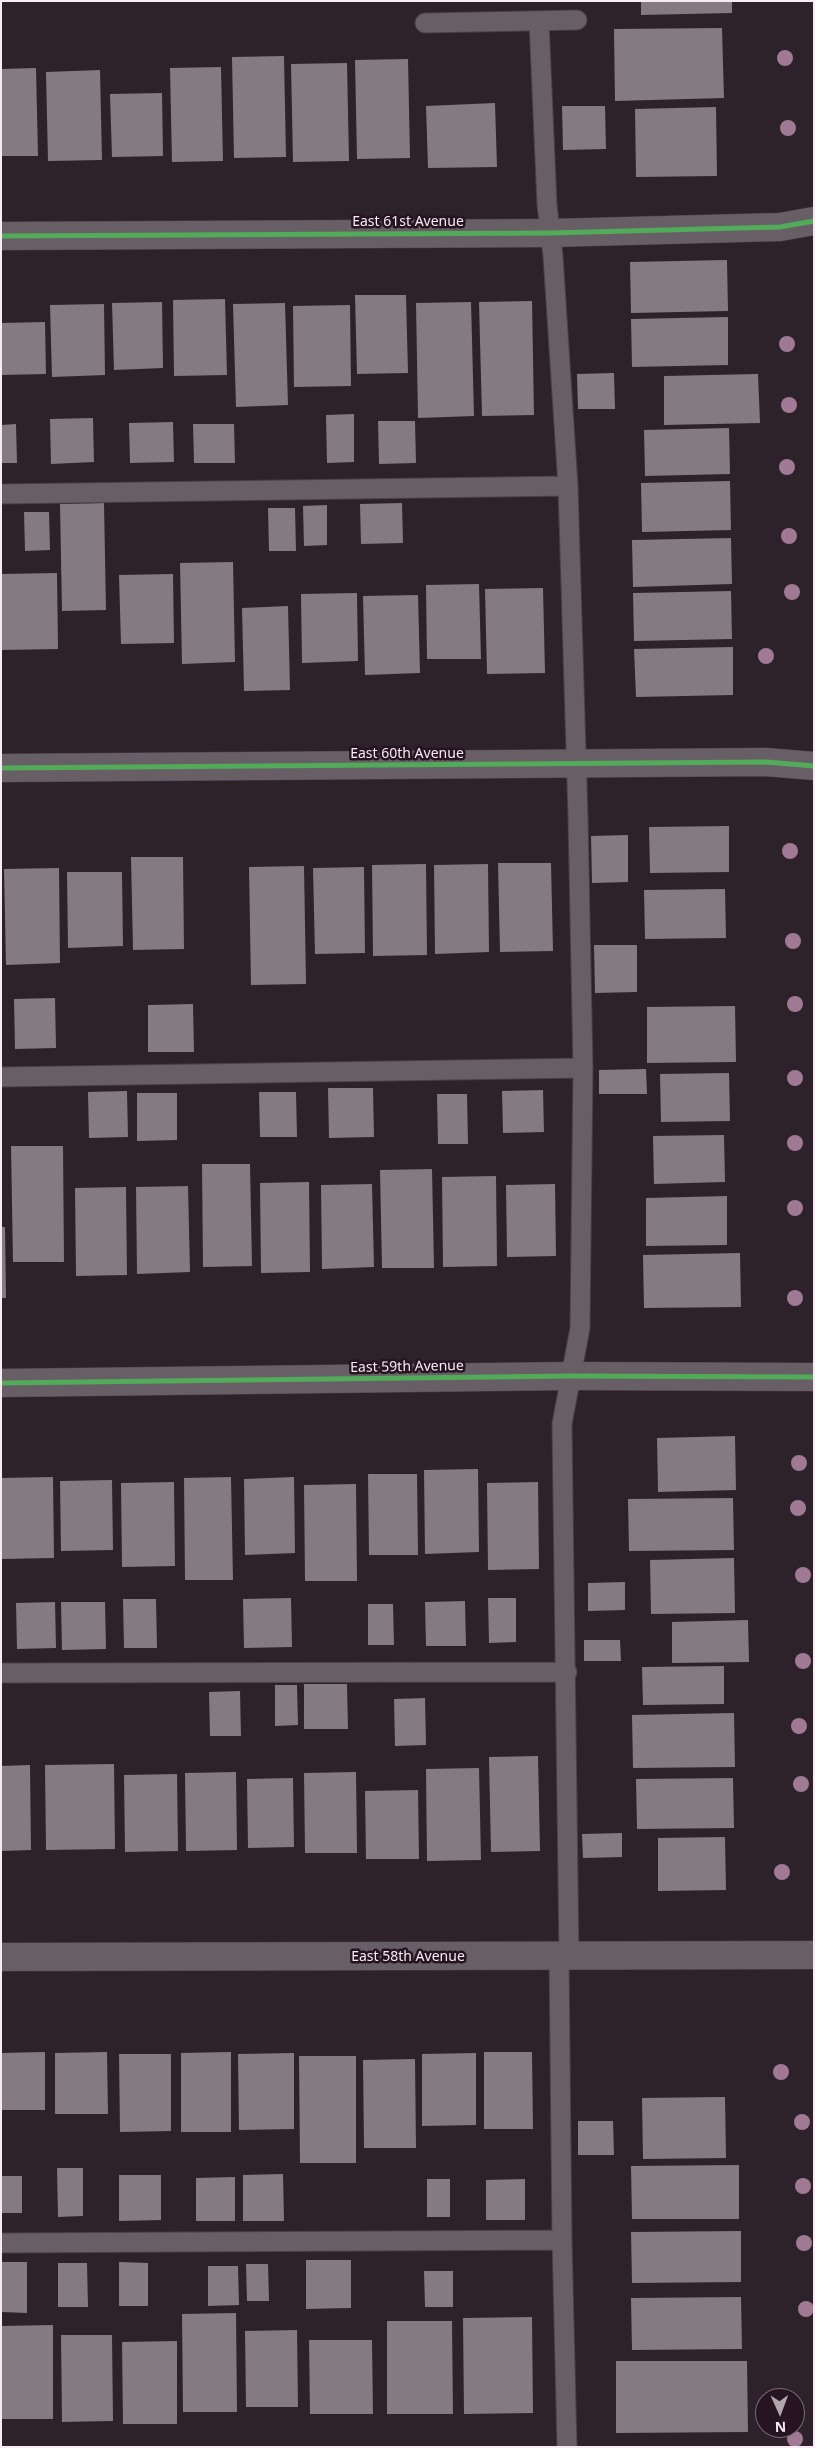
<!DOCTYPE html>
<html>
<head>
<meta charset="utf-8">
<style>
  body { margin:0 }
  #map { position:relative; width:815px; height:2448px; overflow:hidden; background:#2d222a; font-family:"Noto Sans",sans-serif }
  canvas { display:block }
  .frame { position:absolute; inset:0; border:2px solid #f8ebf3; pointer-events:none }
  .north { position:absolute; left:755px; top:2388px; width:50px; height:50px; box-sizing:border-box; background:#261421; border:1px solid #7a6a75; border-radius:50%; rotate:178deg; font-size:14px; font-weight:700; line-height:20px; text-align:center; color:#f8ebf3 }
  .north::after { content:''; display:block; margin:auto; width:18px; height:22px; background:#b1a5ad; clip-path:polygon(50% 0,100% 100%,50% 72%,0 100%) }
</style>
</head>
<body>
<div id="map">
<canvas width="815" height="2448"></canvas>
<div class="frame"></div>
<div class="north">N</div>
</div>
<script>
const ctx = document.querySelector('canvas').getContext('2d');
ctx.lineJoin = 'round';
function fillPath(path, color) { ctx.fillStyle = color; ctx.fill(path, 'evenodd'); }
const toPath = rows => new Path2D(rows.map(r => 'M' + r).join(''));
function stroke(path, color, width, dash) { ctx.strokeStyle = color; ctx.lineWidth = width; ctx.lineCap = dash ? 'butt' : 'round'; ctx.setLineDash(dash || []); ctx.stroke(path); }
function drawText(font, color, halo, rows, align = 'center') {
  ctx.font = font + ' "Noto Sans",sans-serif'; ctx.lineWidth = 5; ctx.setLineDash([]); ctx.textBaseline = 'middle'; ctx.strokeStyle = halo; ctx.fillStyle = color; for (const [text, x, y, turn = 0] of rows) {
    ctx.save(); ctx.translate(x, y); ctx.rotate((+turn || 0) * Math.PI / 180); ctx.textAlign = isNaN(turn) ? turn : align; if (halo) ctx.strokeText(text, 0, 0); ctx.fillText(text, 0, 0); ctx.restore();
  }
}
const building = toPath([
  [641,1,732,1,732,13,641,15],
  [722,28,724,98,615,101,614,29],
  [284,56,286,157,234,158,232,57],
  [408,59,410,158,357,159,355,60],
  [347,63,349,161,293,162,291,64],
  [221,67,223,161,172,162,170,68],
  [36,68,38,156,1,156,1,69],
  [100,70,102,160,48,161,46,72],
  [162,93,163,156,112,157,110,94],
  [495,103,497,167,428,168,426,106],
  [562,106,605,106,606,149,563,150],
  [716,107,717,176,636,177,635,109],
  [727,260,728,311,631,313,630,262],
  [355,295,406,295,408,373,357,374],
  [225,299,227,375,174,376,173,300],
  [532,301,534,415,482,416,479,302],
  [162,302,163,368,114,370,112,303],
  [471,302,474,416,418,418,416,303],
  [285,303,288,405,236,407,233,304],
  [104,304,105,375,52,377,50,305],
  [350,305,351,386,294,387,293,306],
  [728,317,728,365,632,367,631,319],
  [45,322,46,374,1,375,1,323],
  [614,373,615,409,578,409,577,374],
  [758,374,760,423,664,425,664,376],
  [354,414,354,462,327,463,326,415],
  [93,418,94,462,51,464,50,419],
  [378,421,415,421,416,463,379,464],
  [173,422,174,462,130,463,129,423],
  [16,424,17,463,1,463,1,425],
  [193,424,234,424,235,463,194,463],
  [729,428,730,474,645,476,644,430],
  [730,481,731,530,642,532,641,483],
  [104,503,106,610,62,611,60,504],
  [402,503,403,543,361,544,360,504],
  [327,505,327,545,304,546,303,506],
  [268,508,295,508,296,551,269,551],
  [24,512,49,512,50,550,25,551],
  [731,538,732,584,633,587,632,540],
  [233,562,235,662,182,664,180,563],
  [57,573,58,649,1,650,1,574],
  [173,574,174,643,121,644,119,575],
  [479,584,481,659,427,659,426,585],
  [543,588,545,673,487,674,485,589],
  [731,591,732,639,634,641,633,593],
  [357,593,358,661,302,663,301,594],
  [418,595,420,673,365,675,363,596],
  [288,606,290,690,244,691,242,608],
  [733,647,733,695,636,697,634,649],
  [729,826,729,872,650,873,649,827],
  [628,835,628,882,592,883,591,836],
  [131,857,183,857,184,949,133,950],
  [498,863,551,863,553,951,500,952],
  [426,864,427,955,373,956,372,865],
  [488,864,489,952,435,954,434,865],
  [304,866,306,984,251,985,249,867],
  [364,867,365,953,315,954,313,868],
  [59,868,60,963,6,965,4,869],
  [67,872,122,872,123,946,68,948],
  [725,889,726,938,645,939,644,890],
  [594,945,637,945,637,992,595,993],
  [55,998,56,1048,15,1049,14,999],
  [193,1004,194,1052,148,1052,148,1005],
  [735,1006,736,1062,647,1063,647,1007],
  [646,1069,647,1094,599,1094,599,1070],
  [729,1073,730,1121,661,1122,660,1074],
  [328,1088,373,1088,374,1137,329,1138],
  [543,1090,544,1132,503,1133,502,1091],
  [127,1091,128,1137,89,1138,88,1092],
  [259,1092,296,1092,297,1137,260,1137],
  [137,1093,177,1093,177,1140,137,1141],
  [437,1094,467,1094,468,1144,438,1144],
  [724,1135,725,1182,654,1184,653,1136],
  [11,1146,63,1146,64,1262,13,1262],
  [202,1164,250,1164,252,1266,203,1267],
  [432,1169,434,1268,382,1268,380,1170],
  [496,1176,497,1266,443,1267,442,1177],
  [309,1182,310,1272,261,1273,260,1183],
  [372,1184,374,1267,322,1269,321,1185],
  [555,1184,556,1256,507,1257,506,1185],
  [188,1186,190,1272,137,1274,136,1187],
  [126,1187,127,1275,76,1276,75,1188],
  [727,1196,727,1245,646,1246,646,1198],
  [1,1227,5,1227,6,1298,1,1298],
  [740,1253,741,1307,644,1308,643,1255],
  [735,1436,736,1490,658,1492,657,1438],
  [478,1469,479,1552,425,1554,424,1470],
  [368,1474,417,1474,418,1555,369,1555],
  [53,1477,54,1558,1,1559,1,1478],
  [231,1477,233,1580,185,1580,184,1478],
  [294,1477,295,1553,245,1555,244,1479],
  [112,1480,113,1550,61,1551,60,1481],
  [174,1482,175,1566,122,1567,121,1483],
  [538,1482,539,1569,488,1570,487,1483],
  [356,1484,357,1581,305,1581,304,1485],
  [733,1498,734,1550,629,1551,628,1499],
  [734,1558,735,1613,651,1614,650,1560],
  [625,1582,625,1610,588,1611,588,1583],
  [291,1598,292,1647,244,1648,243,1599],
  [488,1598,516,1598,516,1642,489,1643],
  [123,1599,156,1599,157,1648,124,1648],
  [465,1601,466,1646,426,1646,425,1602],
  [55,1602,56,1648,17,1649,16,1603],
  [61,1602,105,1602,106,1649,62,1650],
  [368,1604,393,1604,394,1645,368,1645],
  [748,1620,749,1662,672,1663,672,1622],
  [584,1640,620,1640,621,1661,584,1661],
  [724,1666,724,1704,643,1705,642,1667],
  [304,1684,347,1684,348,1729,304,1729],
  [275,1685,297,1685,298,1725,275,1726],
  [240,1691,241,1736,210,1736,209,1692],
  [425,1698,426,1745,395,1746,394,1699],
  [734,1713,735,1767,633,1768,632,1715],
  [538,1756,540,1851,491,1852,489,1757],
  [114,1764,115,1849,46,1850,45,1765],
  [30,1765,31,1850,1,1851,1,1766],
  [479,1768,481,1860,427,1861,426,1769],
  [236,1772,237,1850,186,1851,185,1773],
  [356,1772,357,1853,305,1853,304,1773],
  [177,1774,178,1851,125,1852,124,1775],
  [293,1778,294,1847,248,1848,247,1779],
  [733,1778,734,1828,637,1829,636,1779],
  [418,1790,419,1859,366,1859,365,1791],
  [622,1833,622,1857,583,1858,582,1834],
  [725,1837,726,1890,658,1891,658,1838],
  [45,2052,45,2110,1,2110,1,2053],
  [107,2052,108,2114,55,2114,55,2053],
  [231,2052,231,2132,181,2132,181,2053],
  [484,2052,532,2052,533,2129,484,2129],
  [294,2053,294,2129,239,2130,238,2054],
  [476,2053,476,2125,422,2126,422,2054],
  [119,2054,171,2054,171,2131,120,2132],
  [299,2056,356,2056,356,2163,300,2163],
  [415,2059,416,2148,364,2148,363,2060],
  [725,2097,726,2158,643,2159,642,2098],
  [578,2121,613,2121,614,2155,578,2155],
  [739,2165,739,2219,632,2219,631,2166],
  [57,2168,83,2168,83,2216,58,2217],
  [283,2174,284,2221,243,2221,243,2175],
  [119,2175,161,2175,161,2220,119,2221],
  [1,2176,22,2176,22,2213,1,2213],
  [235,2177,235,2221,196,2221,196,2178],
  [427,2179,450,2179,450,2217,427,2217],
  [525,2179,525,2220,486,2220,486,2180],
  [741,2231,741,2282,632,2283,631,2232],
  [306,2260,351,2260,351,2308,306,2309],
  [1,2262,27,2262,27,2313,1,2312],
  [119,2262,148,2263,148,2306,119,2306],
  [58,2263,87,2263,88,2307,58,2307],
  [246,2264,268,2264,269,2301,247,2301],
  [208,2266,238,2266,239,2305,208,2306],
  [424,2271,453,2271,453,2307,425,2307],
  [741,2297,742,2349,632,2350,631,2298],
  [236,2313,237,2412,183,2412,182,2314],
  [532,2317,533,2413,464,2414,463,2318],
  [387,2321,452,2321,453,2414,387,2414],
  [53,2325,53,2419,1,2419,1,2326],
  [297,2330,298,2407,246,2407,245,2331],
  [61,2335,112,2335,113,2421,62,2422],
  [309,2340,372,2340,373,2414,310,2414],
  [177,2341,177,2424,123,2424,122,2342],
  [616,2361,747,2361,748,2432,616,2433]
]);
const lane = toPath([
  [539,21,547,205,553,256,568,486,578,817,583,1068,580,1328,562,1424,569,1956],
  [425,23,577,20],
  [1,494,568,486],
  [1,1077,583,1068],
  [1,1673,567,1672],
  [559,1957,562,2240,567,2447],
  [1,2243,562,2240]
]);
const street = toPath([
  [1,236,551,233,780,227,814,221],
  [1,768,766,762,814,766],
  [1,1383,570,1376,814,1377],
  [1,1957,814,1955]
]);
const cycleway = toPath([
  [1,236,551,233,780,227,814,221],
  [1,768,766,762,814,766],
  [1,1383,570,1376,814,1377]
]);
const trees = [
  [785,58],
  [788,128],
  [787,344],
  [789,405],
  [787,467],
  [789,536],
  [792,592],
  [766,656],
  [790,851],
  [793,941],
  [795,1004],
  [795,1078],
  [795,1143],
  [795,1208],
  [795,1298],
  [799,1463],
  [798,1508],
  [803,1575],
  [803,1661],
  [799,1726],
  [801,1784],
  [782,1872],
  [781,2072],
  [802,2122],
  [803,2186],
  [804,2243],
  [806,2309],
  [795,2439]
];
const streetNames = [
  ["East 61st Avenue",408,222],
  ["East 60th Avenue",407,754],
  ["East 59th Avenue",407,1367,-1],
  ["East 58th Avenue",408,1957]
];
fillPath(building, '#847a81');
stroke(lane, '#4a4147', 21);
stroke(street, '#4a4147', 29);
stroke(lane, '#685f66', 19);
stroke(street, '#685f66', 28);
stroke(cycleway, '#51ab58', 5);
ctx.fillStyle = '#a07a95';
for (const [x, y] of trees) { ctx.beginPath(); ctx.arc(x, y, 8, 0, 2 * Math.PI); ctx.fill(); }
drawText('14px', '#f8ebf3', '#261421', streetNames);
</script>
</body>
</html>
